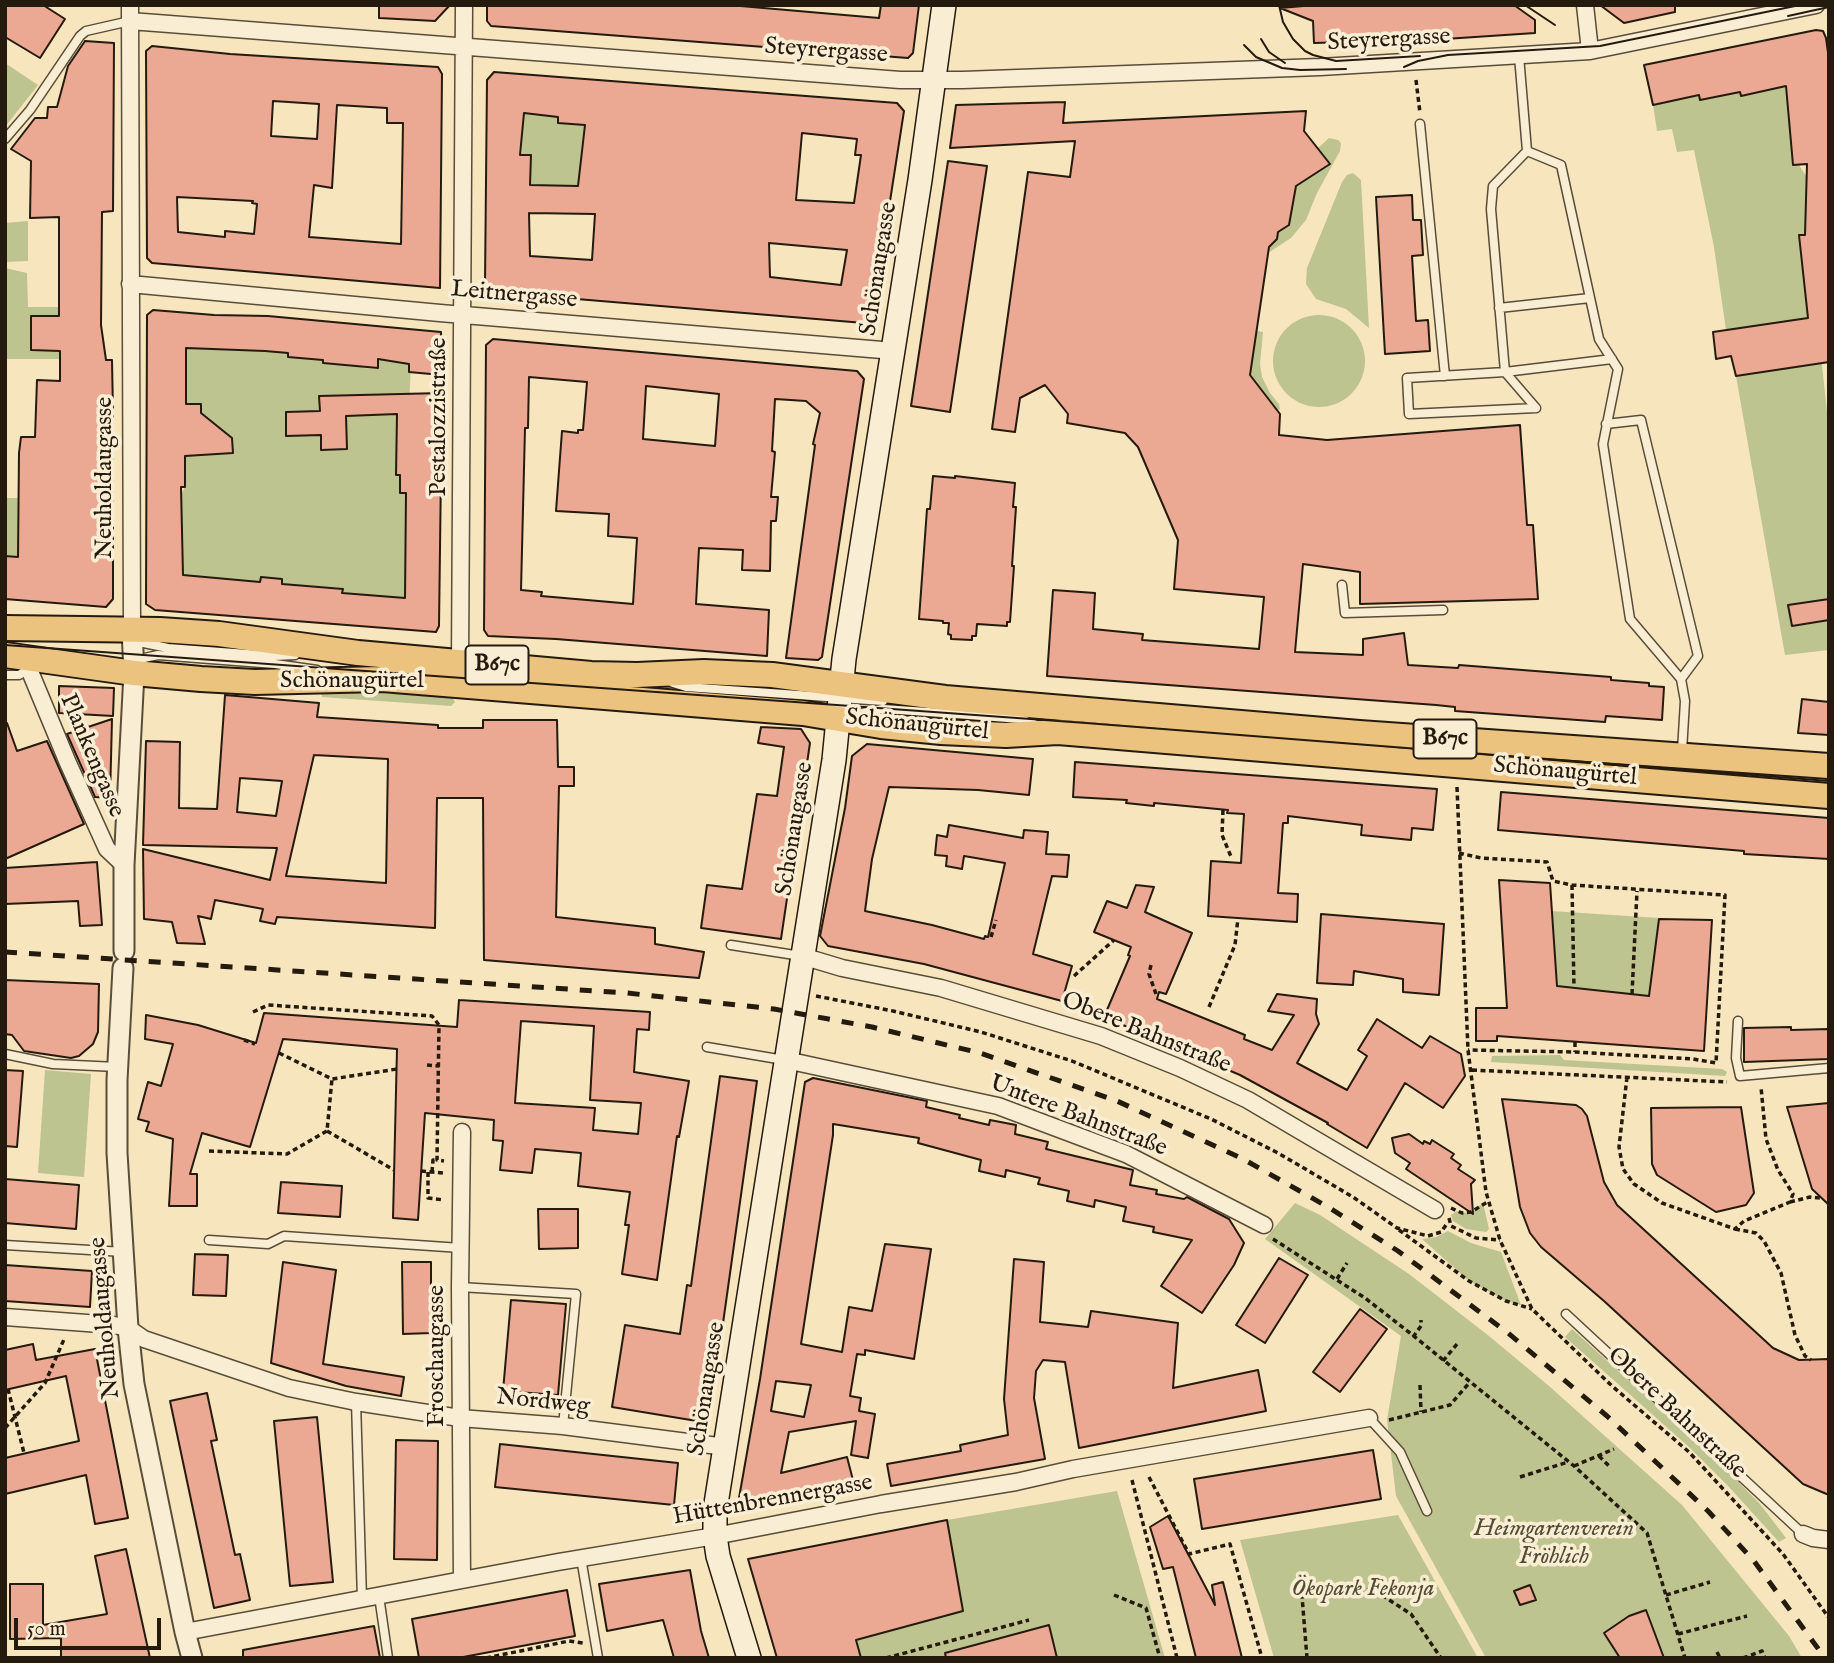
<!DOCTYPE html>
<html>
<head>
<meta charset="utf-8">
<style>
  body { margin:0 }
  #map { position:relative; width:1834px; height:1663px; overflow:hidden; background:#f6e5bd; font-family:"IM FELL English",serif }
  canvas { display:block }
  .frame { position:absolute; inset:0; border:7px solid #251a0e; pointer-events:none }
  .scale { position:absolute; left:14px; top:1618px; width:147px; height:32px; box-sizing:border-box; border:4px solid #251a0e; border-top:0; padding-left:9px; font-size:21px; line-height:24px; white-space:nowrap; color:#251a0e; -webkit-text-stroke:5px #f9eed4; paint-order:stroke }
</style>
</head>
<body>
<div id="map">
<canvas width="1834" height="1663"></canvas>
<div class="frame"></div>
<div class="scale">50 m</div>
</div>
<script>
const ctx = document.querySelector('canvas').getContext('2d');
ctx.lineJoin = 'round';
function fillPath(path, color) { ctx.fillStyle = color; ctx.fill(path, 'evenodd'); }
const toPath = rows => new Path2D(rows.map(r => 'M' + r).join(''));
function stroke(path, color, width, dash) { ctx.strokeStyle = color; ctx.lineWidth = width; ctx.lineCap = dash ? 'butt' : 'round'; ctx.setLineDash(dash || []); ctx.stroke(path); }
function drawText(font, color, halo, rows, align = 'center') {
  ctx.font = font + ' "IM FELL English",serif'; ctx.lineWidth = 7; ctx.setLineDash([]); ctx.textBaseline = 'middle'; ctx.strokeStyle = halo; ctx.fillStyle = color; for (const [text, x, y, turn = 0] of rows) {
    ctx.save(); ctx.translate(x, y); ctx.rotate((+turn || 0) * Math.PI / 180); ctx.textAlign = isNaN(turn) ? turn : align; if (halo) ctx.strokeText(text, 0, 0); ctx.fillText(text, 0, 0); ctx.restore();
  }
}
const green = toPath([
  [5,63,38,85,5,127],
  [1793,80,1798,137,1790,138,1793,165,1799,165,1806,176,1805,235,1800,235,1807,308,1816,308,1829,431,1829,650,1785,655,1736,376,1809,365,1803,319,1726,330,1714,247,1694,150,1677,152,1672,129,1657,131,1653,105,1699,95,1700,100,1739,90,1741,95],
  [524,113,558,117,559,123,577,125,585,120,578,186,531,185,531,156,521,155],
  [1329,138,1338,140,1341,143,1340,151,1317,193,1306,220,1291,238,1268,253,1269,247,1277,239,1278,232,1296,186,1318,148],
  [1353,173,1361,180,1369,328,1346,309,1316,299,1306,284,1307,268,1342,182,1347,175],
  [28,221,28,261,5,262,5,223],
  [5,268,27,273,28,307,61,307,61,316,31,317,31,350,60,351,60,359,5,359],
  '1273 361a46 46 0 1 1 92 0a46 46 0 1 1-92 0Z',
  [1257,331,1263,332,1260,364,1262,377,1270,393,1279,404,1280,409,1277,411,1250,375],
  [175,344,288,353,289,357,304,358,364,358,363,368,377,369,378,360,411,364,409,406,320,397,320,411,286,413,287,436,321,435,321,450,347,449,346,416,397,414,396,474,400,475,400,493,406,493,405,598,342,593,342,588,282,584,282,579,261,577,260,582,183,575,181,495,185,487,185,456,233,453,232,438,201,413,201,404,182,404],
  [5,498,18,498,18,557,5,556],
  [321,690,441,696,453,698,455,702,451,706,322,697],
  [1551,911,1659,918,1649,996,1557,986],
  [1560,1055,1564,1060,1722,1069,1727,1072,1725,1076,1491,1062,1492,1056],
  [45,1070,91,1074,84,1177,38,1173],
  [1295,1203,1320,1215,1409,1274,1489,1336,1549,1386,1682,1505,1789,1636,1802,1658,1486,1658,1396,1496,1387,1420,1401,1336,1265,1239],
  [1483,1203,1489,1229,1486,1232,1466,1229,1453,1221,1451,1215,1457,1211,1462,1213,1471,1212],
  [1448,1231,1471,1243,1501,1252,1521,1305,1506,1301,1469,1281,1422,1239,1436,1237],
  [1572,1329,1720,1463,1760,1504,1786,1538,1779,1542,1729,1487,1689,1447,1565,1337],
  [1117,1491,1165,1658,785,1658,963,1611,947,1520],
  [1398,1515,1478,1658,1274,1658,1240,1540]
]);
const building = toPath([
  [5,5,43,5,65,19,40,58,5,37,5,5],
  [379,5,450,5,435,21,379,18,379,5],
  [487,5,729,5,879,18,881,5,919,5,913,53,908,58,491,26,487,21,487,5],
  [1315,5,1514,5,1535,20,1535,33,1445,39,1314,43,1313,21,1280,8,1315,5],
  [1600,5,1675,5,1675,12,1624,23,1600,5],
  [1816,30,1823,31,1826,38,1829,60,1829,362,1736,376,1731,356,1716,359,1713,332,1808,318,1799,235,1805,235,1807,164,1793,165,1786,86,1741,96,1740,92,1700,100,1699,95,1653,105,1644,65,1816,30],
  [85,41,114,43,113,211,102,212,101,325,106,360,112,360,113,412,113,599,106,607,5,599,5,556,18,557,19,453,21,437,35,437,37,380,60,381,60,351,31,350,31,316,59,316,59,217,30,218,31,161,11,149,35,118,47,118,48,107,57,107,68,66,85,41],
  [152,46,230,54,438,67,442,74,440,288,152,263,147,258,146,51,152,46],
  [273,101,319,104,317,139,271,136,273,101],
  [337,105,387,108,387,123,403,123,401,244,309,237,314,185,332,188,337,105],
  [177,197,253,201,252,203,257,204,254,234,225,231,225,237,178,232,177,197],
  [494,72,897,103,904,111,872,317,864,323,493,292,485,283,487,80,494,72],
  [524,113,558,117,558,123,585,125,578,186,530,185,531,155,520,155,524,113],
  [802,133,857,139,855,155,861,155,854,203,796,200,802,133],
  [529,213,595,214,592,260,530,256,529,213],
  [769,243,847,250,841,285,770,277,769,243],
  [1065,102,1063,123,1306,111,1304,131,1330,164,1296,186,1289,225,1278,232,1277,239,1269,247,1250,375,1280,414,1279,435,1327,440,1520,425,1527,525,1533,525,1538,599,1360,604,1360,572,1303,564,1295,652,1363,655,1363,639,1404,633,1408,665,1458,668,1459,665,1611,677,1611,680,1649,683,1649,686,1664,687,1662,720,1606,716,1605,722,1455,711,1455,707,1436,705,1047,676,1053,590,1095,593,1093,629,1143,634,1142,640,1259,649,1264,597,1174,589,1178,540,1138,447,1125,433,1067,423,1068,414,1045,385,1020,398,1015,432,992,429,1028,172,1070,177,1075,141,950,148,956,105,1065,102],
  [948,161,987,166,950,412,911,406,948,161],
  [1412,195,1413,220,1421,220,1423,255,1412,256,1416,321,1428,320,1430,351,1385,354,1376,197,1412,195],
  [153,310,214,315,268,316,441,332,442,375,409,372,409,364,378,359,378,368,323,363,323,360,288,357,288,353,265,351,186,348,186,404,201,404,201,413,232,438,233,453,185,456,185,487,181,487,183,575,260,582,261,577,282,579,282,584,343,589,342,593,405,598,406,493,400,493,400,475,396,475,397,414,346,416,347,449,321,450,321,435,286,436,286,412,320,411,319,396,442,393,439,626,436,632,155,610,146,604,147,315,153,310],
  [493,339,857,371,864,379,822,657,818,660,786,658,815,445,813,444,820,413,806,401,775,399,772,451,775,452,771,497,778,497,776,521,771,521,770,571,742,570,743,550,699,548,696,604,769,610,767,656,556,639,488,636,484,630,486,345,493,339],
  [529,377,587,382,583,430,578,430,578,433,562,431,556,511,609,514,608,536,637,538,633,604,541,596,542,592,521,590,525,428,528,428,529,377],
  [646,386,719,394,715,446,643,439,646,386],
  [933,476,955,478,955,476,1015,483,1013,507,1016,507,1012,566,1014,566,1010,622,1007,622,1007,626,977,624,976,636,972,636,972,640,951,639,951,635,948,634,949,623,943,623,943,621,919,619,927,509,930,509,933,476],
  [1829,599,1829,620,1792,626,1788,605,1829,599],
  [59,686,114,688,113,716,59,713,59,686],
  [225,695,319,703,317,717,438,725,438,728,483,728,483,720,557,720,558,767,574,767,574,786,559,786,556,917,655,928,655,944,704,952,699,978,484,960,483,798,437,798,435,928,277,917,275,924,260,921,263,909,215,900,211,919,198,916,205,944,177,943,172,922,144,919,143,849,270,880,277,848,143,845,146,741,180,742,179,808,217,809,225,695],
  [314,755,388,759,386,883,286,876,314,755],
  [240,778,282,781,276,816,237,812,240,778],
  [1802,699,1829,702,1829,735,1798,733,1802,699],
  [112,719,110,798,95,797,67,734,112,719],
  [5,723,7,723,17,751,47,741,84,824,5,859,5,723],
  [761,727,801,729,810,743,781,939,701,928,707,885,742,889,757,794,777,796,784,747,758,743,761,727],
  [867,744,1033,759,1029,795,978,790,889,787,872,859,865,911,932,925,984,939,985,936,988,937,1005,863,964,856,962,869,946,866,947,856,935,855,937,835,947,837,949,825,1023,838,1024,830,1048,832,1046,854,1069,855,1067,877,1052,876,1033,954,1072,966,1062,1001,924,964,828,946,820,936,845,808,852,756,867,744],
  [1075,762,1437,789,1433,830,1412,828,1411,840,1361,835,1362,825,1288,816,1288,823,1283,823,1278,893,1298,894,1297,922,1208,916,1211,861,1241,863,1244,814,1227,813,1228,810,1154,803,1154,806,1126,803,1127,800,1073,797,1075,762],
  [1501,792,1829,818,1829,859,1744,854,1744,851,1498,830,1501,792],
  [97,862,102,925,80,926,78,901,5,904,5,868,97,862],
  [1499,880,1550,883,1557,986,1649,996,1659,919,1712,920,1704,1051,1497,1036,1497,1041,1476,1041,1476,1008,1507,1008,1499,880],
  [1136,885,1154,887,1145,912,1192,933,1166,994,1159,992,1157,999,1245,1035,1244,1039,1272,1050,1294,1015,1268,1011,1277,994,1317,999,1316,1014,1319,1024,1297,1063,1347,1090,1367,1056,1358,1050,1377,1019,1422,1048,1430,1036,1461,1054,1465,1076,1443,1108,1405,1083,1367,1148,1327,1124,1328,1123,1240,1075,1104,1017,1130,956,1128,955,1131,947,1094,932,1107,901,1127,908,1136,885],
  [1321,914,1444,924,1439,995,1403,992,1403,979,1354,971,1353,985,1317,983,1321,914],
  [5,980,99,984,98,1032,93,1044,79,1056,71,1058,24,1051,12,1035,5,1034,5,980],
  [459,1000,650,1012,649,1030,637,1029,634,1072,689,1081,679,1137,677,1136,657,1280,622,1274,629,1225,625,1225,630,1192,578,1186,581,1153,535,1149,532,1173,500,1170,503,1141,493,1140,494,1120,425,1113,418,1220,393,1218,397,1049,283,1039,250,1147,202,1133,190,1174,197,1174,197,1206,169,1206,173,1139,146,1131,149,1122,138,1119,148,1082,161,1086,173,1044,145,1039,146,1015,198,1025,256,1043,264,1013,457,1027,459,1000],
  [521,1021,594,1026,590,1100,641,1103,638,1134,593,1130,595,1108,515,1103,521,1021],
  [1791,1027,1791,1030,1829,1029,1829,1059,1744,1062,1744,1028,1791,1027],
  [5,1070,23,1071,17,1147,5,1146,5,1070],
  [720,1076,757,1081,709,1423,612,1407,625,1325,680,1334,687,1285,691,1286,720,1076],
  [813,1078,927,1101,926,1107,960,1115,959,1118,989,1125,990,1120,1016,1125,1015,1134,1048,1142,1046,1149,1133,1170,1130,1185,1157,1190,1156,1194,1184,1199,1187,1197,1229,1219,1244,1243,1234,1265,1202,1313,1161,1286,1192,1240,1153,1232,1154,1227,1123,1221,1126,1207,1095,1200,1094,1207,1067,1201,1069,1191,1038,1184,1040,1178,1006,1170,1005,1177,979,1171,981,1160,918,1143,919,1138,833,1124,833,1135,801,1344,842,1352,849,1307,872,1311,885,1244,931,1249,914,1359,865,1350,865,1355,857,1354,850,1396,861,1398,859,1411,875,1414,868,1458,851,1455,856,1421,789,1432,781,1473,847,1457,854,1484,747,1507,739,1498,760,1379,805,1082,813,1078],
  [776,1381,811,1385,804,1417,771,1411,776,1381],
  [1502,1099,1576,1105,1582,1109,1587,1116,1604,1182,1617,1205,1773,1348,1799,1360,1829,1359,1829,1495,1803,1484,1604,1301,1541,1247,1530,1233,1520,1207,1502,1099],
  [1829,1103,1829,1205,1812,1189,1787,1107,1829,1103],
  [1741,1107,1754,1193,1746,1205,1716,1212,1657,1175,1652,1164,1651,1108,1741,1107],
  [1409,1134,1423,1144,1424,1141,1430,1144,1432,1140,1454,1154,1451,1158,1461,1165,1458,1169,1475,1180,1471,1184,1473,1214,1406,1169,1410,1163,1395,1153,1392,1138,1409,1134],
  [5,1179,79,1185,76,1229,5,1223,5,1179],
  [281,1182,342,1186,340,1217,278,1213,281,1182],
  [538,1209,578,1209,578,1248,539,1249,538,1209],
  [195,1254,228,1255,226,1296,193,1295,195,1254],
  [1279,1258,1308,1275,1265,1343,1236,1325,1279,1258],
  [1014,1259,1044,1262,1040,1322,1088,1327,1091,1311,1178,1323,1173,1388,1258,1370,1266,1411,1079,1448,1065,1362,1043,1360,1036,1371,1034,1398,1045,1459,891,1486,887,1464,961,1451,960,1445,1008,1435,1004,1399,1014,1259],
  [283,1262,336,1270,323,1364,404,1377,401,1396,346,1386,271,1363,283,1262],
  [402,1262,431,1262,431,1333,403,1334,402,1262],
  [5,1265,92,1271,90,1307,5,1301,5,1265],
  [511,1300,566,1304,558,1395,503,1391,511,1300],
  [1360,1309,1387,1329,1340,1392,1313,1372,1360,1309],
  [33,1344,36,1360,95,1349,128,1518,95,1524,86,1475,5,1494,5,1458,79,1441,66,1376,5,1390,5,1350,33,1344],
  [207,1393,217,1440,211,1441,235,1555,240,1554,250,1600,214,1608,170,1401,207,1393],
  [317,1417,333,1582,290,1586,274,1421,317,1417],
  [396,1440,438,1441,437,1560,394,1559,396,1440],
  [500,1444,678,1463,674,1505,495,1487,500,1444],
  [1373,1450,1381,1499,1202,1529,1194,1479,1373,1450],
  [1168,1516,1215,1605,1212,1585,1223,1582,1242,1658,1196,1658,1173,1567,1163,1569,1150,1527,1168,1516],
  [947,1520,963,1611,856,1640,861,1658,777,1658,748,1559,947,1520],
  [126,1549,150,1658,61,1658,61,1638,10,1639,10,1584,43,1584,43,1625,107,1614,95,1556,126,1549],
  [690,1570,701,1631,709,1658,674,1658,663,1620,607,1631,599,1584,690,1570],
  [1530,1585,1536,1600,1520,1605,1514,1591,1530,1585],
  [567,1590,575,1636,458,1658,419,1658,412,1619,567,1590],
  [1646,1610,1664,1658,1620,1658,1604,1633,1629,1616,1646,1610],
  [1049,1625,1057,1658,946,1658,945,1653,1049,1625],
  [374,1626,380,1658,243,1658,243,1650,374,1626]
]);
const path = toPath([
  [1416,80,1420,113],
  [1457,787,1468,1050,1486,1192,1500,1240,1532,1309,1612,1386,1689,1452,1783,1554,1829,1618],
  [1223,810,1222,835,1232,859],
  [1459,853,1481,858,1547,862,1553,881,1572,885,1725,895,1716,1063,1693,1059,1575,1052,1468,1050],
  [1572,885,1574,988],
  [991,937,996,920],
  [1151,965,1149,974,1156,994],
  [1074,976,1114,940],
  [1632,994,1637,891],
  [816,996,893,1011,981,1032,1072,1061,1211,1119,1278,1153,1353,1197,1397,1228,1428,1236,1441,1232,1446,1225],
  [1209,1007,1235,945,1238,918],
  [253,1012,268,1005,432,1016,439,1025,437,1160,444,1161],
  [244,1040,255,1044],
  [1575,1042,1575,1052],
  [279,1053,332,1079,397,1069],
  [427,1065,439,1066],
  [1472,1070,1727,1082],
  [1627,1077,1619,1147,1623,1169,1634,1184,1662,1203,1735,1229,1744,1221,1790,1202,1793,1194,1778,1170,1766,1139,1761,1087],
  [327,1131,394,1170],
  [209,1151,287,1154,327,1131,332,1079],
  [421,1171,443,1173],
  [428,1172,428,1198,444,1200],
  [432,1172,433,1160,437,1160],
  [1790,1202,1810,1197,1820,1198],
  [1451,1208,1462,1213,1471,1212,1489,1201],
  [1449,1218,1451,1226,1476,1238,1500,1240],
  [1735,1229,1756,1233,1764,1241,1781,1273,1795,1335,1805,1356,1811,1360],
  [1399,1230,1469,1281,1506,1301,1532,1309],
  [1273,1239,1365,1298,1410,1333,1574,1466,1647,1533,1685,1658],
  [1337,1279,1347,1263],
  [1413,1337,1421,1326,1421,1320],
  [1443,1361,1457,1344],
  [1420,1385,1421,1412],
  [8,1389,24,1453],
  [1389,1420,1450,1405,1470,1382],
  [5,1428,45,1383,65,1337],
  [1599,1456,1610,1467],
  [1574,1466,1614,1449],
  [1149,1477,1189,1554,1230,1544,1262,1658],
  [1520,1477,1568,1462],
  [1132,1480,1177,1658],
  [1114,1595,1146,1608,1160,1658],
  [1666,1595,1710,1582],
  [1678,1634,1747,1616],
  [1717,1652,1720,1658],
  [486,1658,569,1641,583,1643],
  [886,1658,1029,1620],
  [1307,1658,1302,1596,1372,1589,1411,1614,1441,1658],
  [1743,1658,1762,1651,1765,1658]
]);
const service = toPath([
  [1519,56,1527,151,1493,186,1491,209,1505,372,1536,408],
  [1420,124,1445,376],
  [5,139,30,110,80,36,86,31,130,21],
  [1527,151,1561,165,1599,339,1618,369,1603,444,1630,619,1681,679,1685,701,1682,751],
  [1499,308,1590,298],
  [1536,408,1409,414,1407,378,1505,372,1612,359],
  [1606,424,1641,420,1698,656,1681,679],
  [1342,585,1345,613,1443,610],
  [134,641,168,648,274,656,295,655],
  [135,660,158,655,275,664,317,670],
  [5,675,19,675,29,669],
  [673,683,686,687,883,701],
  [862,713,883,709,943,713,1020,719,1037,725],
  [731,945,801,956],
  [1738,1021,1736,1058,1740,1076,1829,1068],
  [707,1047,784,1060],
  [5,1054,53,1064,117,1067],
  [209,1240,268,1244,284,1236,461,1248],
  [5,1245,124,1252],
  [460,1287,576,1294,563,1426],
  [1566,1314,1803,1534],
  [356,1402,362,1599],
  [1369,1418,1400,1452,1427,1511],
  [581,1558,598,1658],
  [379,1596,388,1658]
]);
const minor = toPath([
  [130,5,132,630],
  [1585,5,1590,51],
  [130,21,900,80,963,80,1320,67,1590,51,1816,5],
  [130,284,440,313,894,351],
  [31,657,29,669,68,763,107,849,124,865],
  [460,661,464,5],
  [802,956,842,968,941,988,1101,1036,1180,1068,1248,1100,1435,1210],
  [786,1060,998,1106,1126,1154,1264,1225],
  [5,1317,114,1325,128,1328,144,1339,289,1388,356,1402,460,1418,563,1426,726,1447],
  [1803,1534,1813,1538,1829,1540],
  [462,1580,460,1287,462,1132],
  [185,1632,558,1562,715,1536,881,1504,1016,1482,1073,1469,1369,1418]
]);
const tertiary = toPath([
  [124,951,124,865,134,673,132,630],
  [123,968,117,1080,117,1153,128,1328,134,1384,185,1632,192,1658]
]);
const secondary = toPath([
  [749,1658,718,1556,715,1536,715,1510,834,760,844,659,920,180,944,5]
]);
const primary = toPath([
  [5,628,160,630,219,634,358,653,591,674,637,675,704,672,772,675,945,698,1359,733,1829,766],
  [5,655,134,673,201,679,255,682,382,679,803,713,881,726,941,732,1006,735,1058,732,1829,796]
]);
const tram = toPath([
  [1279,5,1283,22,1293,39,1305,51,1313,55,1336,61,1420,56],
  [1525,5,1555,25],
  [1788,16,1829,7],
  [1261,39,1269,52,1285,63],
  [1244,45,1256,57,1282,68,1300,70,1346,69],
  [1404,67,1418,61,1448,55,1600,46,1800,5],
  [5,645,1086,723,1829,781]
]);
const rail = toPath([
  [5,952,627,993,774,1009,872,1027,980,1053,1117,1101,1243,1159,1328,1207,1398,1251,1508,1333,1607,1416,1708,1511,1754,1561,1825,1658]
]);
const shields = [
  [497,665,63],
  [1445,739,63]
];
const shieldNames = [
  ["B67c",497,665],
  ["B67c",1445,739]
];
const streetNames = [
  ["Steyrergasse",1389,41,-3],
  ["Steyrergasse",826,52,4],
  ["Schönaugasse",880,269,-81],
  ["Leitnergasse",514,296,5],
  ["Pestalozzistraße",440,417,-90],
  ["Neuholdaugasse",106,478,-90],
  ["Schönaugürtel",352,682],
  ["Schönaugürtel",917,726,6],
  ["Plankengasse",91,756,67],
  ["Schönaugürtel",1565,773,5],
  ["Schönaugasse",796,829,-81],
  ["Obere Bahnstraße",1146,1034,22],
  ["Untere Bahnstraße",1078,1117,21],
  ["Neuholdaugasse",106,1318,-95],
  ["Froschaugasse",438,1356,-90],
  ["Schönaugasse",708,1389,-81],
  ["Nordweg",543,1403,6],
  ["Obere Bahnstraße",1676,1414,43],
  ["Hüttenbrennergasse",773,1501,-10]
];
const parkNames = [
  ["Heimgartenverein",1554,1530],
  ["Fröhlich",1554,1558],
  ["Ökopark Fekonja",1363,1590]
];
fillPath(green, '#bec48f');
fillPath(building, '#eba892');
stroke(building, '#251a0e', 2);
stroke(service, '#594d3a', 11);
stroke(minor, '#594d3a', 19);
stroke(tertiary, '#594d3a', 23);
stroke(secondary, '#251a0e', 26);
stroke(primary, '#251a0e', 28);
stroke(path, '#251a0e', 3.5, [5, 3.5]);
stroke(service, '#f9eed4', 8);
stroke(minor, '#f9eed4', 16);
stroke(tertiary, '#f9eed4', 19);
stroke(secondary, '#f9eed4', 23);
stroke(primary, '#ebc27e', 24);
stroke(tram, '#251a0e', 2);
stroke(rail, '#251a0e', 5, [12, 12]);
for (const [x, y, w] of shields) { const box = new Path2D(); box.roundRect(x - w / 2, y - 19.5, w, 39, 5); ctx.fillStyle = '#f9eed4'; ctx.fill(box); stroke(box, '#251a0e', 2); }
drawText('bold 23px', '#251a0e', null, shieldNames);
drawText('24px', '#251a0e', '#f9eed4', streetNames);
drawText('italic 24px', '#534d35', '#f9eed4', parkNames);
</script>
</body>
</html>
